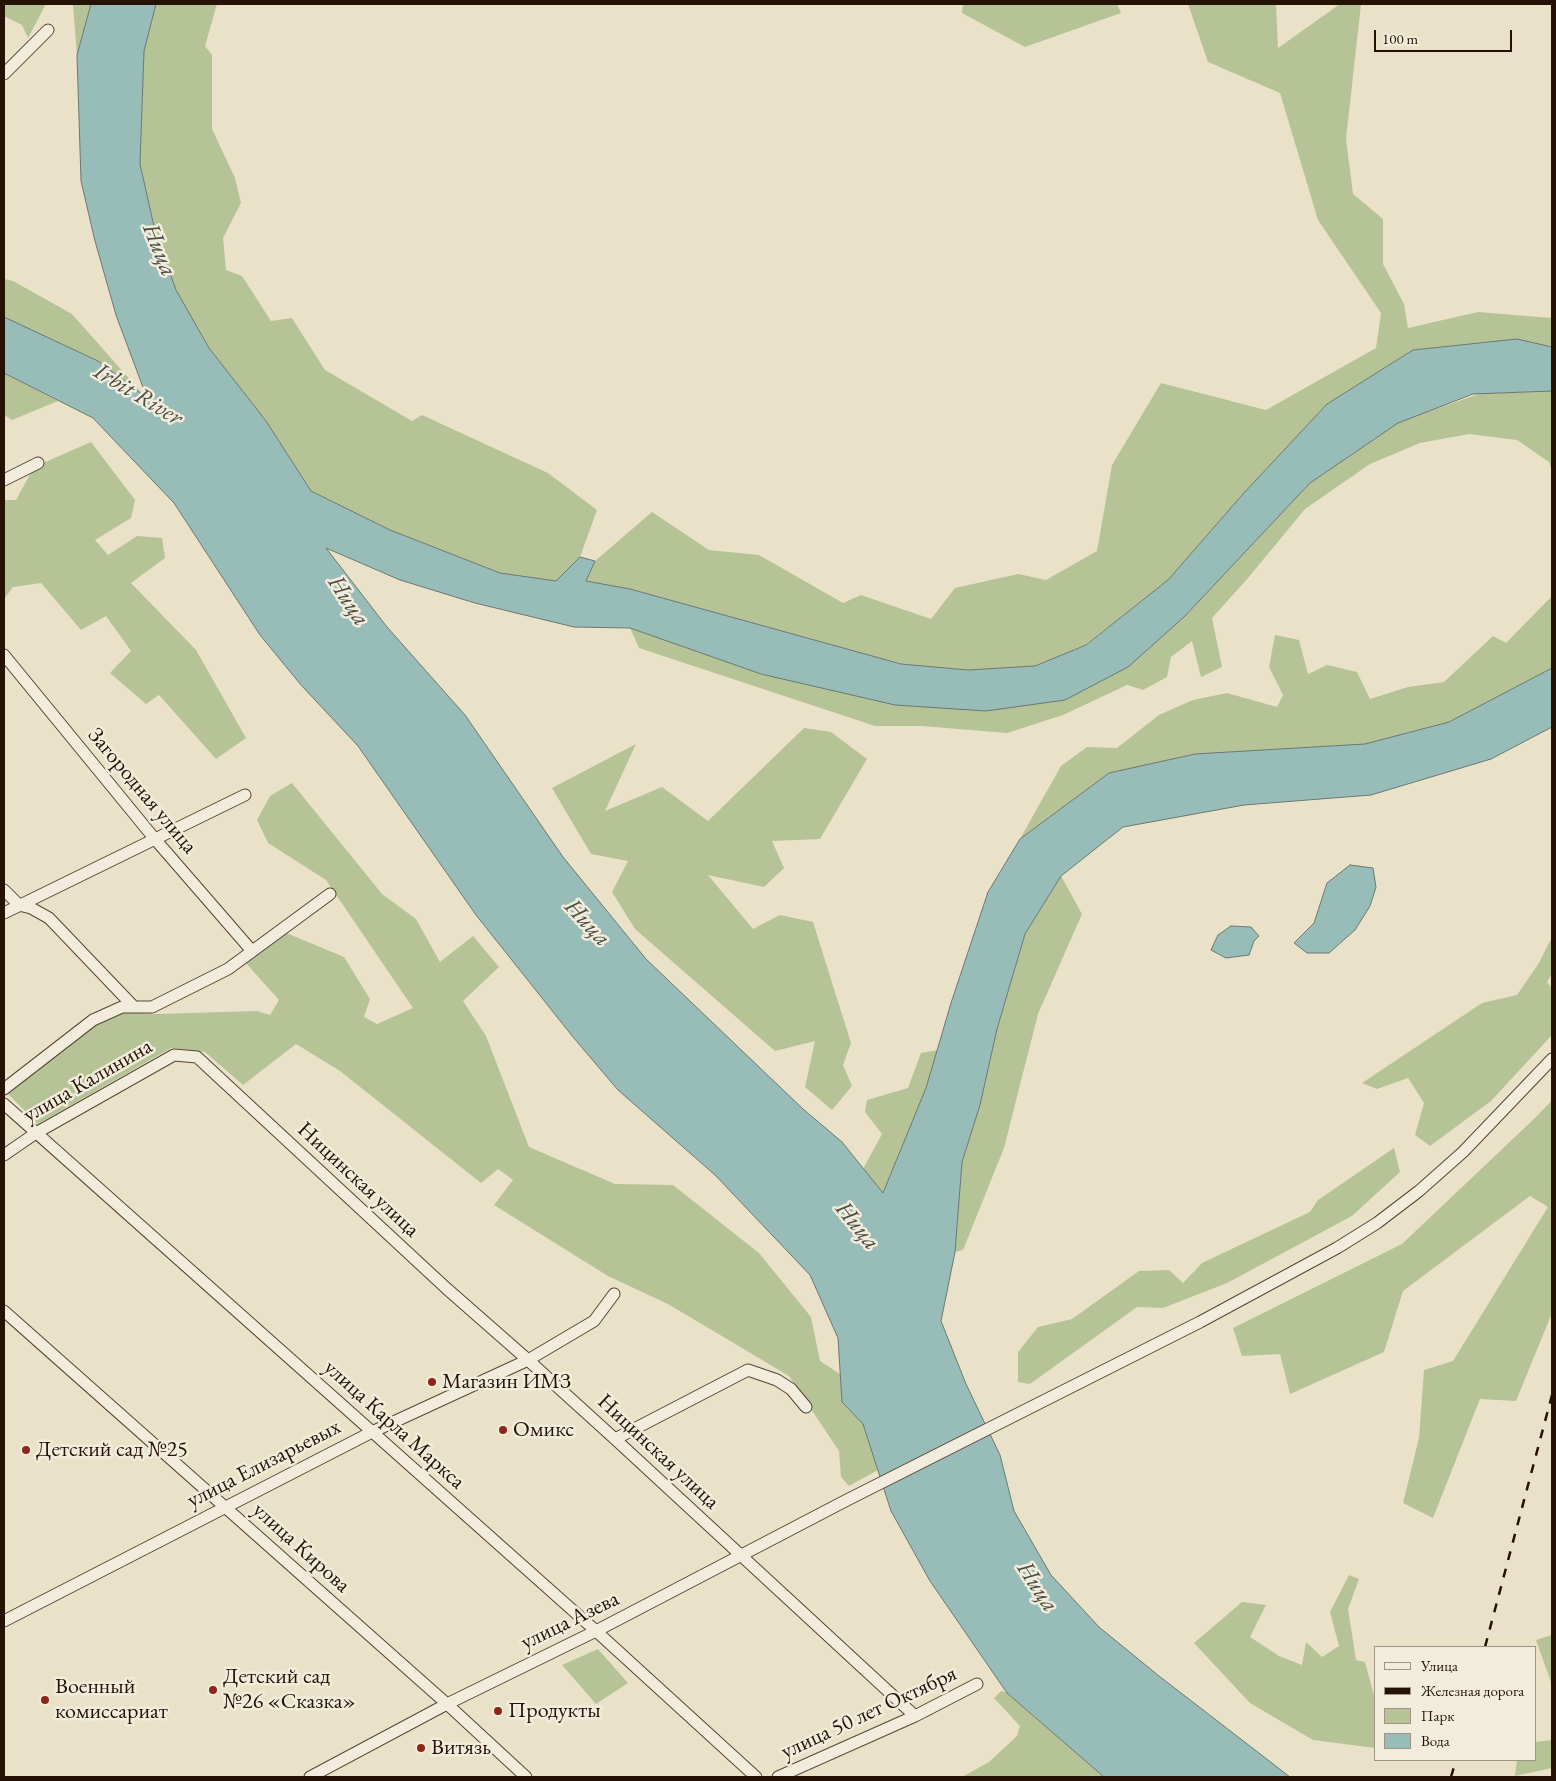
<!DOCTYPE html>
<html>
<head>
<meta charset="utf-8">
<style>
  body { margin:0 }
  #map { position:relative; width:1556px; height:1781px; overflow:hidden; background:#eae2c8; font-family:"EB Garamond",serif }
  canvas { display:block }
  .frame { position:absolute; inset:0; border:5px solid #261105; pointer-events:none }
  .legend { position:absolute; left:1374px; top:1646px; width:162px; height:115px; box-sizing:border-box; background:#f1ecdb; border:1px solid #a09485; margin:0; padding:6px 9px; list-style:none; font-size:15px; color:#261105 }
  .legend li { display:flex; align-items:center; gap:10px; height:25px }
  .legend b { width:25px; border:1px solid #a09485 }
  .scale { position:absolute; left:1374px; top:30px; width:138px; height:22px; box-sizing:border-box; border:2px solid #261105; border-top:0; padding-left:6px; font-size:15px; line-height:18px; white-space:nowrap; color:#261105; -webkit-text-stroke:4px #f1ecdb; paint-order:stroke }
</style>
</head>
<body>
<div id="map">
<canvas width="1556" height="1781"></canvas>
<div class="frame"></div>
<ul class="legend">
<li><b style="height:6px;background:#f1ecdb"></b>Улица</li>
<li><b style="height:6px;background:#261105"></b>Железная дорога</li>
<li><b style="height:14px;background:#b5c397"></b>Парк</li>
<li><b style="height:14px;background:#98bdb8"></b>Вода</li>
</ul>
<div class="scale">100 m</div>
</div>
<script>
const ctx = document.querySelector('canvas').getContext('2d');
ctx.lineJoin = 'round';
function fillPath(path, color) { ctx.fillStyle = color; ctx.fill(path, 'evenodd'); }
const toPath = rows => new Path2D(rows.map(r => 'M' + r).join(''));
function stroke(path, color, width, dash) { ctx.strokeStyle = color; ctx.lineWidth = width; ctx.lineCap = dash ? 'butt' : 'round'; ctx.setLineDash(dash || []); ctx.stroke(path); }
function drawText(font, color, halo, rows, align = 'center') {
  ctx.font = font + ' "EB Garamond",serif'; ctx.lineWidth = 5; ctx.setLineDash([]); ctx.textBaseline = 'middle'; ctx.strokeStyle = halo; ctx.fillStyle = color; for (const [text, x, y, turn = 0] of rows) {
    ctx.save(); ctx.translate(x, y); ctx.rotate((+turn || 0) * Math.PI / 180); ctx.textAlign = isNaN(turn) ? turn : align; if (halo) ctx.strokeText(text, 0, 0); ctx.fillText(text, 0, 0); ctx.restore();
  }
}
const green = toPath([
  [4,4,46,4,28,38,22,25,4,16],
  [73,4,91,4,77,55],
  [156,4,217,4,205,46,212,55,212,129,235,178,241,203,223,238,226,270,242,276,271,321,292,318,325,370,412,421,422,415,548,473,597,510,580,557,556,581,500,573,390,530,311,491,266,421,209,348,176,290,155,231,140,164,144,51],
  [963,4,1117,4,1121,13,1025,47,962,13],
  [1188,4,1276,4,1278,48,1340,4,1361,4,1346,139,1353,194,1383,219,1383,264,1404,304,1408,328,1478,312,1551,318,1552,347,1517,339,1413,350,1327,404,1243,494,1168,580,1085,645,1035,666,968,670,901,664,630,589,586,581,595,561,652,512,709,550,759,555,843,603,861,595,931,619,955,588,1018,574,1046,580,1097,551,1112,465,1161,383,1266,410,1376,348,1381,313,1318,220,1280,93,1208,62],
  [4,279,13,281,72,314,147,399,98,361,4,317],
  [4,373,58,401,12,420,4,415],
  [1552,391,1552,472,1549,462,1517,440,1469,434,1420,443,1370,464,1305,509,1248,578,1212,618,1222,667,1201,677,1192,641,1171,657,1167,677,1143,690,1127,685,1063,715,1007,733,922,726,875,726,639,648,630,628,761,674,986,711,1184,617,1310,483,1398,422,1479,394],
  [91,442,135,500,131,518,95,540,108,555,137,536,162,538,165,558,131,583,196,650,246,738,216,759,159,695,146,704,110,673,131,651,106,616,81,630,41,583,13,587,4,599,4,500,16,500,34,467],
  [1552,596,1552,668,1449,722,1365,744,1195,754,1109,773,1020,839,1061,766,1087,747,1117,748,1159,715,1193,700,1227,693,1277,707,1283,695,1269,667,1275,635,1299,640,1308,674,1327,665,1357,672,1370,699,1408,687,1444,682,1493,636,1506,643],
  [804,728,831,732,867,759,820,839,772,841,784,868,764,887,708,875,753,929,780,915,813,922,851,1043,843,1065,852,1086,832,1110,805,1087,815,1041,775,1051,635,929,612,892,628,861,591,854,552,788,636,744,605,811,662,787,708,821],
  [292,783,382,894,416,919,440,962,473,936,499,967,463,1001,486,1036,529,1147,615,1184,673,1185,759,1253,811,1317,820,1361,840,1374,842,1402,863,1424,878,1470,849,1486,841,1477,839,1451,789,1376,668,1304,608,1276,494,1205,513,1180,498,1169,481,1183,340,1071,296,1044,243,1085,205,1052,171,1048,38,1124,8,1094,96,1024,122,1012,156,1014,257,1011,270,1015,279,1000,244,961,284,932,344,957,370,999,364,1017,377,1024,413,1008,326,880,268,843,257,820,270,796],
  [1061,876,1082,914,1038,1014,1004,1148,963,1250,955,1252,962,1162,980,1105,997,1029,1025,934],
  [1552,937,1552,974,1547,982,1552,988,1552,1035,1491,1101,1430,1146,1415,1135,1424,1103,1408,1078,1377,1089,1362,1083,1482,1003,1517,995,1539,963],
  [938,1050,926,1088,883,1193,863,1169,882,1134,865,1112,867,1100,908,1088,921,1053],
  [1552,1100,1552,1313,1516,1401,1480,1399,1433,1518,1403,1503,1419,1438,1424,1370,1453,1361,1548,1207,1530,1196,1403,1291,1384,1352,1290,1394,1280,1354,1242,1356,1233,1328,1402,1244,1536,1117],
  [1394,1148,1400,1172,1352,1216,1227,1283,1163,1308,1137,1307,1030,1384,1018,1382,1018,1352,1038,1327,1072,1319,1139,1271,1169,1270,1183,1283,1202,1263,1310,1212,1318,1200],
  [1349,1575,1359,1579,1348,1609,1356,1660,1365,1662,1375,1699,1375,1748,1313,1740,1250,1703,1194,1643,1242,1602,1266,1605,1250,1637,1279,1656,1302,1665,1306,1642,1322,1657,1339,1646,1330,1612],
  [1552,1635,1552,1685,1536,1640],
  [598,1649,628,1683,596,1704,562,1665],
  [1001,1691,1007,1693,1104,1777,962,1777,989,1762,1017,1736,1020,1726,994,1698],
  [1552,1740,1552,1768,1515,1776,1517,1760,1535,1760,1535,1742]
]);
const water = toPath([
  [91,4,156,4,144,51,140,164,155,231,176,290,209,348,266,421,311,491,390,530,500,573,556,581,580,557,595,561,586,581,630,589,901,664,968,670,1035,666,1086,645,1168,580,1243,494,1327,404,1413,350,1517,339,1552,347,1552,391,1473,394,1398,423,1310,483,1184,617,1128,667,1065,700,986,711,895,705,761,674,630,628,574,627,475,603,400,580,326,548,387,627,465,715,563,857,646,959,803,1109,842,1142,883,1193,926,1088,951,1003,988,892,1020,839,1109,773,1195,754,1365,744,1449,722,1552,668,1552,727,1491,759,1371,795,1244,805,1123,827,1061,876,1025,934,997,1029,980,1105,962,1162,955,1252,941,1321,966,1384,1000,1455,1014,1511,1051,1575,1099,1627,1159,1676,1290,1777,1104,1777,1007,1693,930,1581,891,1511,863,1424,842,1402,838,1338,810,1275,715,1175,618,1090,573,1037,476,915,358,746,301,685,260,635,174,503,93,418,4,373,4,317,98,361,147,398,116,315,95,241,81,181,77,55,91,4],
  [1350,865,1373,868,1376,887,1370,906,1355,930,1329,953,1307,953,1294,943,1314,923,1327,883,1350,865],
  [1231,926,1251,927,1259,936,1254,941,1249,955,1226,958,1211,950,1218,935,1231,926]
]);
const minor = toPath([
  [4,74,48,30],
  [4,480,38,463],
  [4,655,154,838,252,951],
  [4,890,19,905,31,908,49,918,134,1007],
  [4,913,245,795],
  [4,1089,93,1020,122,1007,152,1007,228,969,330,894],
  [4,1104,596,1631,756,1777],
  [4,1155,36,1133,174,1055,197,1057,446,1288,528,1360,615,1439,915,1716],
  [4,1311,447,1704,526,1777],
  [615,1439,748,1370,777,1380,791,1389,806,1407],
  [4,1621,372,1432,528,1360,594,1321,614,1294],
  [310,1777,447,1704,596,1631,847,1500,1200,1322,1337,1248,1377,1223,1419,1191,1463,1152,1552,1059],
  [778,1777,915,1716,977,1684]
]);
const rail = toPath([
  [1485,1647,1552,1395],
  [1451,1777,1456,1760]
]);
const markers = [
  [432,1382,5,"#8f2418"],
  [503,1430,5,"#8f2418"],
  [26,1450,5,"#8f2418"],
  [213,1690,5,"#8f2418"],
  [45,1700,5,"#8f2418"],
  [498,1711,5,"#8f2418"],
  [421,1748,5,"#8f2418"]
];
const streetNames = [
  ["Загородная улица",142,791,50],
  ["улица Калинина",88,1081,-30],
  ["Ницинская улица",358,1180,43],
  ["улица Карла Маркса",394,1425,42],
  ["Ницинская улица",658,1452,43],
  ["улица Елизарьевых",264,1464,-27],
  ["улица Кирова",301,1548,42],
  ["улица Азева",570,1621,-26],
  ["улица 50 лет Октября",869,1713,-25]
];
const poiNames = [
  ["Магазин ИМЗ",442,1382],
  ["Омикс",513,1430],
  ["Детский сад №25",36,1450],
  ["Детский сад",223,1677],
  ["№26 «Сказка»",223,1702],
  ["Военный",55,1687],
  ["комиссариат",55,1712],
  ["Продукты",508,1711],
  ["Витязь",431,1748]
];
const waterNames = [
  ["Ница",159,250,68],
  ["Irbit River",138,395,31],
  ["Ница",348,601,57],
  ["Ница",587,923,47],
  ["Ница",857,1226,51],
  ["Ница",1037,1587,57]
];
fillPath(green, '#b5c397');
fillPath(water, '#98bdb8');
stroke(water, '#6a7870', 1);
stroke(minor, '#574536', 13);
stroke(minor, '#f1ecdb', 11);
stroke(rail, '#261105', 2.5, [9, 9]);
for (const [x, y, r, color] of markers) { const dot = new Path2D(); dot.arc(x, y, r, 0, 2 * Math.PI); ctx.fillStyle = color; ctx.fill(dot); stroke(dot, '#f1ecdb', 2); }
drawText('22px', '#261105', '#f1ecdb', streetNames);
drawText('22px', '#261105', '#f1ecdb', poiNames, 'left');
drawText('italic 24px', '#4e4d44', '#f1ecdb', waterNames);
</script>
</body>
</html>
